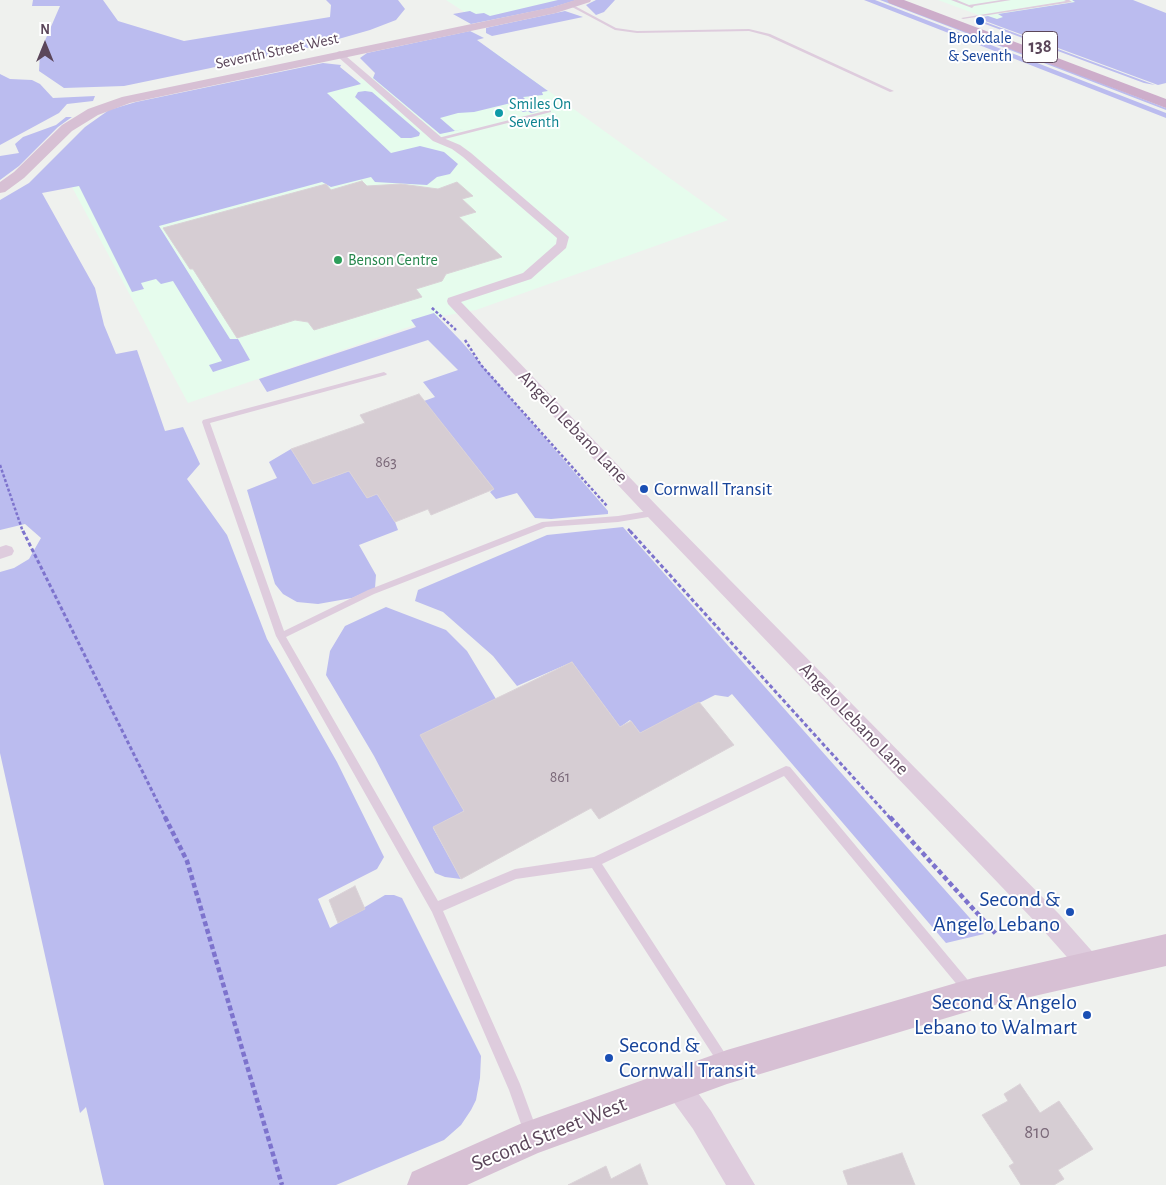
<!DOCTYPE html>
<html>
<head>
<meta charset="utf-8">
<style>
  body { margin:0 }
  #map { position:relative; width:1166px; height:1185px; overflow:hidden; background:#eff1ee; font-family:"Alegreya Sans",sans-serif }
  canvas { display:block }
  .north { position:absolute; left:20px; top:20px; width:50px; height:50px; -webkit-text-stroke:4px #fff; paint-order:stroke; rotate:0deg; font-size:14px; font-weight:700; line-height:20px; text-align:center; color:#5b465a }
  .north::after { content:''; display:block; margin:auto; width:18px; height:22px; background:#5b465a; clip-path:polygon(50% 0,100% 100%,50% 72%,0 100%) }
</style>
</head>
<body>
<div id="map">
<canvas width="1166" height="1185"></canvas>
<div class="north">N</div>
</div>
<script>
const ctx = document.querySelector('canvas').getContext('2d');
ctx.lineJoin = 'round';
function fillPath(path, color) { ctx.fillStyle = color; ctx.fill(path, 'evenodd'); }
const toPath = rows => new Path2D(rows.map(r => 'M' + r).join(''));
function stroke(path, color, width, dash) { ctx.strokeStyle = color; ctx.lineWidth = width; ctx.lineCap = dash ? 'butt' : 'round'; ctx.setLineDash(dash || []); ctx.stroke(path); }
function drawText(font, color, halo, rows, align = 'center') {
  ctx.font = font + ' "Alegreya Sans",sans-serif'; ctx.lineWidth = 4; ctx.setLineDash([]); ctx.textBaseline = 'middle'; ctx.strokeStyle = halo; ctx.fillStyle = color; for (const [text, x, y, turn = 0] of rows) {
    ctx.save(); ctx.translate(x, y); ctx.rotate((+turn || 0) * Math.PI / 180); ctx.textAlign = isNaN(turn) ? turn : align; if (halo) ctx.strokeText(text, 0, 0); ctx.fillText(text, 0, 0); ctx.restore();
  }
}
const commercial = toPath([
  [446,0,566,0,477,20],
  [938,0,1123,0,992,20],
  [493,51,728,220,476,310,438,317,188,403,65,174,310,90]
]);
const green = toPath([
  [33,0,103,0,118,21,184,41,330,17,331,5,326,0,398,0,405,9,396,20,370,30,307,48,124,86,64,88,39,71,40,52,60,6,32,6],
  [558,0,577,0,550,8,471,24,453,14,470,11,476,14,484,13,490,16],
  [596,0,615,0,604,12,596,15,586,5],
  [864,0,875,0,1166,113,1166,118],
  [880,0,887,0,1166,108,1166,110],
  [1072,0,1133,0,1166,13,1166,83,1158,85,977,18,988,16,997,19,1003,17,998,14,1075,2],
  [565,11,583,17,492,36,486,33,486,28,490,27],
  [977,19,1155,85,1144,83,977,21],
  [470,31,484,38,477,40,548,91,542,92,543,95,523,97,525,99,517,101,532,112,540,111,531,113,528,111,523,112,511,103,474,112,458,113,440,118,455,131,464,129,440,134,373,78,375,73,360,58,367,53],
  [323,63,341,65,340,67,361,84,327,93,391,153,420,146,444,152,458,164,450,174,437,177,427,185,375,182,371,177,331,187,322,182,159,226,230,339,238,339,250,360,213,372,209,365,222,361,173,281,161,284,156,279,141,283,144,289,132,292,79,186,42,193,95,288,104,325,116,354,137,350,165,431,183,427,200,464,187,479,227,535,267,639,337,762,384,857,377,869,318,899,330,928,385,895,394,895,402,898,481,1056,480,1078,476,1100,471,1110,461,1125,444,1140,336,1185,104,1185,86,1107,80,1113,0,753,0,572,14,568,29,559,41,538,25,524,0,530,0,200,29,183,85,127,109,110,136,102],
  [0,74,10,79,32,80,40,84,53,98,95,96,93,101,67,104,59,113,0,145],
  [365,91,372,92,420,133,419,136,411,138,401,138,355,97,358,92],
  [66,117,72,117,58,127,19,166,0,180,0,156,19,153,15,144,23,137,56,125],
  [434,313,461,341,608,511,608,514,551,519,535,518,517,493,496,499,490,492,494,489,424,401,435,397,423,382,458,370,428,340,267,392,259,379,416,327,411,320],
  [291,449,313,484,349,471,367,498,377,494,395,522,398,530,359,545,376,575,375,588,352,598,318,604,297,602,283,594,275,584,247,490,277,478,269,462],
  [623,527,984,934,946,943,732,694,728,697,715,695,640,733,630,720,620,727,572,662,517,686,493,656,443,612,415,601,418,590,547,535],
  [386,607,446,630,467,651,496,699,421,735,464,811,433,828,461,879,445,877,435,873,374,756,326,675,330,651,345,626]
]);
const building = toPath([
  [362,181,367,186,401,184,438,189,457,182,473,196,462,199,476,212,459,217,502,257,446,274,442,281,416,289,422,297,314,330,308,322,295,320,237,338,193,269,190,269,163,228,326,184,331,190,362,181],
  [419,394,494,489,431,515,428,509,395,522,377,494,367,498,349,471,313,484,291,449,365,423,360,415,419,394],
  [572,662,620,727,631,721,640,733,699,702,734,745,599,819,591,808,461,879,433,827,464,811,420,735,572,662],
  [355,886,365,909,338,923,329,900,355,886],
  [1020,1084,1040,1113,1059,1101,1093,1149,1058,1170,1064,1179,1054,1185,1021,1185,1009,1166,1014,1163,982,1115,1008,1101,1004,1094,1020,1084],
  [902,1153,915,1185,848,1185,843,1171,902,1153],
  [640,1164,648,1185,568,1185,606,1166,611,1179,640,1164]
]);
const pathFar3 = toPath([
  [432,308,434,310]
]);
const pathFar2 = toPath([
  [432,308,456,330],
  [465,340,481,365,607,506],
  [0,465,23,532],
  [628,529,631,532]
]);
const pathFar1 = toPath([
  [23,531,166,819],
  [630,531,891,819]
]);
const path = toPath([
  [165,817,187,861,282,1185],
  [890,817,996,934]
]);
const lane = toPath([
  [951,0,957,0,969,5,1001,0,1011,0,974,6,972,8,951,0],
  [1064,0,1069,0,1072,2,963,19,961,18,1066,1,1064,0],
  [573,5,616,28,637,31,749,29,770,34,894,91,890,92,768,36,749,31,637,33,615,30,572,7,573,5],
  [549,110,551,111,551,112,437,141,434,139,549,110],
  [384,372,387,374,386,375,210,423,284,631,368,590,542,522,618,516,654,510,658,513,654,516,618,522,546,527,374,594,286,637,438,901,515,869,594,857,786,766,790,767,972,985,974,989,972,993,968,995,964,993,784,776,602,864,728,1058,730,1062,728,1066,724,1068,720,1066,592,868,516,879,443,911,520,1084,538,1133,536,1138,531,1140,526,1138,509,1090,432,912,276,636,202,422,203,420,384,372]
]);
const street = toPath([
  [340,51,441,137,460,145,471,153,569,237,566,248,531,279,461,302,660,509,1059,914,1098,958,1102,966,1098,974,1090,978,1082,974,1043,930,648,517,448,304,447,301,448,298,523,273,556,244,557,238,463,157,452,149,433,141,337,56,337,52,340,51],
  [6,545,12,547,14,551,12,555,0,559,0,547,6,545],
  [676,1071,685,1075,711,1111,755,1185,726,1185,693,1129,667,1093,663,1084,667,1075,676,1071]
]);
const secondary = toPath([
  [575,0,591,0,590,2,556,13,130,103,98,115,72,131,24,178,5,192,0,193,0,182,14,172,62,125,88,109,122,97,553,7,575,0],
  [1166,934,1166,966,973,1010,727,1084,538,1153,467,1185,407,1185,412,1172,520,1124,727,1050,973,978,1166,934]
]);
const primary = toPath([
  [887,0,904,0,1166,99,1166,108,889,3,887,0]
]);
const markers = [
  [980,21,5,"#1a4fb4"],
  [499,113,5,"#0f9aa8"],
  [338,260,5,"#2e9e5b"],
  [644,489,5,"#1a4fb4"],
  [1070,912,5,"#1a4fb4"],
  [1087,1015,5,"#1a4fb4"],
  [609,1058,5,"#1a4fb4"]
];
const farTransitnames = [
  ["Brookdale",980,38],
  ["& Seventh",980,56]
];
const farStreetnames = [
  ["Seventh Street West",277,51,-12]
];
const farCulturenames = [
  ["Smiles On",509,104],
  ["Seventh",509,122]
];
const farLeisurenames = [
  ["Benson Centre",348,260]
];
const numberNames = [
  ["863",386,462],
  ["861",560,777]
];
const shields = [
  [1040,47,35]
];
const shieldNames = [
  ["138",1040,47]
];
const streetNames = [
  ["Angelo Lebano Lane",573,427,46],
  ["Angelo Lebano Lane",854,719,46]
];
const transitNames = [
  ["Cornwall Transit",654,489]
];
const nearNumbernames = [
  ["810",1037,1132]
];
const nearTransitnames = [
  ["Second &",1060,899],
  ["Angelo Lebano",1060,924],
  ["Second & Angelo",1077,1002],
  ["Lebano to Walmart",1077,1027],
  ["Second &",619,1045,"left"],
  ["Cornwall Transit",619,1070,"left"]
];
const nearStreetnames = [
  ["Second Street West",549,1134,-22]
];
fillPath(commercial, '#e6fced');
fillPath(green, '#bbbcef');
fillPath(building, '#d6cdd3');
stroke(building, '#dad2d7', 1);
stroke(pathFar3, '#7d73cd', 2, [2, 1]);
stroke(pathFar2, '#7d73cd', 2.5, [3, 2]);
stroke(pathFar1, '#7d73cd', 3, [4, 2.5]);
stroke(path, '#7d73cd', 4.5, [5, 3]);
fillPath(lane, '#deccdd');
fillPath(street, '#deccdd');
fillPath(secondary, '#d7c0d4');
fillPath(primary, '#cdadca');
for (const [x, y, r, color] of markers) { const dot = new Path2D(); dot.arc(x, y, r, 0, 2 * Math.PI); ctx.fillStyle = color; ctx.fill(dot); stroke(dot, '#fff', 2); }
drawText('16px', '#164399', '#fff', farTransitnames);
drawText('16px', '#5b465a', '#fff', farStreetnames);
drawText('16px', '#0d838f', '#fff', farCulturenames, 'left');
drawText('16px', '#27864d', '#fff', farLeisurenames, 'left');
drawText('16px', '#7a6878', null, numberNames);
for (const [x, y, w] of shields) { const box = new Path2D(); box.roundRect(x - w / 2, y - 15.5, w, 31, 4); ctx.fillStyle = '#fff'; ctx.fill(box); stroke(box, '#5b465a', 1); }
drawText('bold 18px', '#5b465a', null, shieldNames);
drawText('19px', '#5b465a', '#fff', streetNames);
drawText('19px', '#164399', '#fff', transitNames, 'left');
drawText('19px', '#7a6878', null, nearNumbernames);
drawText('22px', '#164399', '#fff', nearTransitnames, 'right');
drawText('22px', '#5b465a', '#fff', nearStreetnames);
</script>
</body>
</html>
